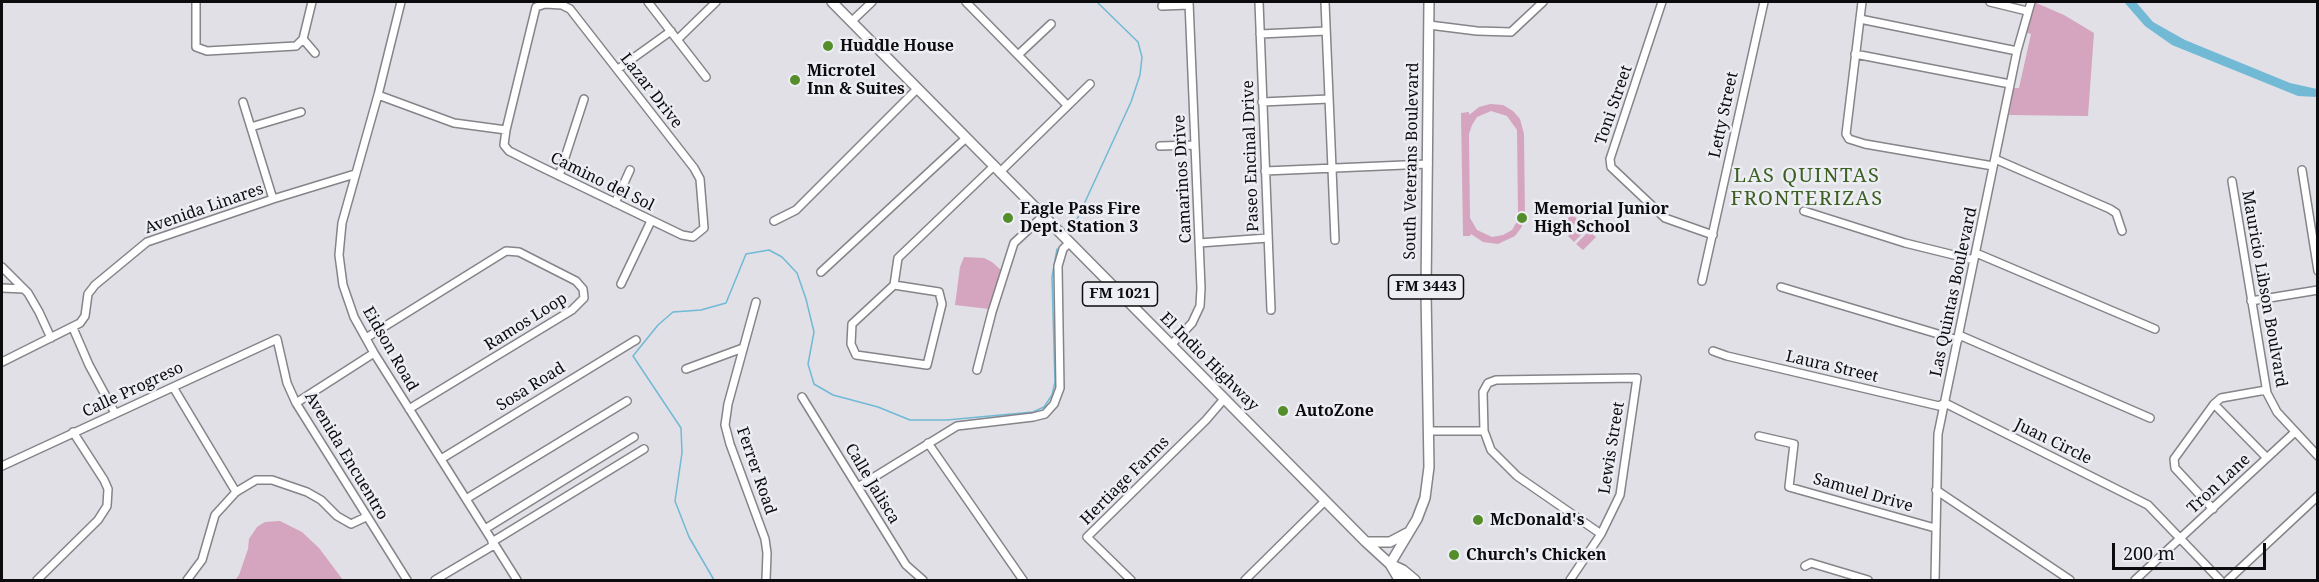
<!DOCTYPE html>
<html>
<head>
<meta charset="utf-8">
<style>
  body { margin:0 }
  #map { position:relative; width:2319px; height:582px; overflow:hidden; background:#e0e0e6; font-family:"Noto Serif",serif }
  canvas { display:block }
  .frame { position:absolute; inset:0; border:3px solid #0c0c0e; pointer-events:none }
  .scale { position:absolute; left:2112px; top:543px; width:154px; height:27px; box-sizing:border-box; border:3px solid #0c0c0e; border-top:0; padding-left:8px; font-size:18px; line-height:21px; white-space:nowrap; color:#0c0c0e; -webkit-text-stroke:4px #ededf4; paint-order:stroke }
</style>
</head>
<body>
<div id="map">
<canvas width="2319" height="582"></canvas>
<div class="frame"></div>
<div class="scale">200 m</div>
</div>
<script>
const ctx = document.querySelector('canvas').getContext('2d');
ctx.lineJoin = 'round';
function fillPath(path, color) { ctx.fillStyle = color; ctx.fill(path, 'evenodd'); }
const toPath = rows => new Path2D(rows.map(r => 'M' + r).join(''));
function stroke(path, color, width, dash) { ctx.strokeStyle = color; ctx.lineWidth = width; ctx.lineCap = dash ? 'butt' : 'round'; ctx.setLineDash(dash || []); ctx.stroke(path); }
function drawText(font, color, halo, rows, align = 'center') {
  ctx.font = font + ' "Noto Serif",serif'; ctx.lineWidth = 5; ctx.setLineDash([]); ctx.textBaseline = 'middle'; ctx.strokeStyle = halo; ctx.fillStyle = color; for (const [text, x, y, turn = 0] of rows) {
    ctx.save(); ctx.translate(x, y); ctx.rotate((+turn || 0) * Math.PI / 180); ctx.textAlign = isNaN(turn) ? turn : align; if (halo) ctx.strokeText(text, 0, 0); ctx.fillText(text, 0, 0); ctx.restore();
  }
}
const green = toPath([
  [2034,2,2064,15,2094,33,2088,116,2009,115,2014,88,2019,88,2031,34,2025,32],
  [1490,104,1503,105,1513,111,1520,119,1524,134,1525,219,1521,228,1515,236,1498,244,1483,242,1471,234,1470,236,1463,236,1461,113,1469,112,1469,115,1479,107],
  [1491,111,1507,116,1517,130,1518,213,1518,220,1512,230,1503,235,1492,237,1477,230,1470,218,1469,134,1472,125,1477,117],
  [1572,214,1578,220,1565,234,1559,228],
  [1581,223,1587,229,1574,242,1568,236],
  [1589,231,1596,237,1583,250,1576,244],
  [964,257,984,258,992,262,1002,271,989,309,955,305,960,267],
  [280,521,302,532,319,548,343,580,235,580,239,575,248,549,249,539,257,527,265,522]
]);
const water = toPath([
  [2124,2,2136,2,2153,22,2185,40,2290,83,2317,89,2317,97,2298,96,2172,45,2145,26]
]);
const stream = toPath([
  [1074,226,1131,102,1140,75,1142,57,1138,42,1097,2],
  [714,580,689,537,675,501,682,453,681,428,633,356,658,325,673,312,701,310,726,303,746,254,769,250,782,257,797,273,806,299,814,332,808,364,814,384,833,395,878,407,910,420,947,420,1033,412,1044,407,1052,395,1055,382,1052,277,1057,249]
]);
const minor = toPath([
  [196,2,196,47,207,51,296,46,303,39,312,2],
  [401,2,378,95,342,223,339,255,343,285,354,317,374,353,517,580],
  [648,2,706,77],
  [966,2,1067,105],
  [1259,2,1271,310],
  [1325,2,1335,240],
  [1662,2,1610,159,1611,167,1665,218,1713,235],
  [1862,2,1846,134,1849,139,1865,144,1993,166],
  [1990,2,2027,11],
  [1162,6,1189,5],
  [1860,19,2017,51],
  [851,22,872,2],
  [1429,25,1477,31,1511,32,1543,2],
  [1260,34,1326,31],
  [303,39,315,53],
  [678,39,716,2],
  [1855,54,2010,84],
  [1018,55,1051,24],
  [618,69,671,31],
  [378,95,454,123,506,130,504,145,509,151,539,166,682,235,693,237,704,228,700,179,694,168,570,9,562,5,545,4,536,7,506,130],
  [243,102,273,199],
  [1262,102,1329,99],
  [251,127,301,112],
  [1160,146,1194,145],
  [1995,159,2110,209,2116,213,2122,231],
  [2302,170,2318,271],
  [1265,171,1428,164],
  [1000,172,1090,84],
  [559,176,584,99],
  [2232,181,2267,393,2277,412,2318,456],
  [615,203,630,170],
  [1804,211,1905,243,1974,260],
  [774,221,796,210,917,89],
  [1199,243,1268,238],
  [1976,253,2155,329],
  [2,267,28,293,39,312,51,338],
  [821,272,966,138],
  [1702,281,1764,2],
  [621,284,651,221],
  [894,285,939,292,942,304,927,365,856,355,851,344,852,324,894,285,898,258,994,166],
  [1781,287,1958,340],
  [2,288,24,289],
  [2251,301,2318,290],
  [756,302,728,404,725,425,730,444,765,539,767,553,766,580],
  [73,328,89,365,115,413],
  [1959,335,2150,418],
  [366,338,506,251,519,252,576,281,583,289,584,298,572,310,409,409],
  [1171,345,1192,323,1200,306,1201,288,1189,2],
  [1713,351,1727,356,1939,406,1945,403,2148,505,2220,580],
  [2,362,80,323,85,316,88,294,95,285,147,242,273,199,355,174],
  [686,369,743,348],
  [977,370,992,312,1014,243,1043,216],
  [173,387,236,492],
  [802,397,906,565,923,580],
  [296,403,374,353],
  [2214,404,2267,458],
  [1428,431,1484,431],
  [1759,436,1794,444,1789,487,1935,528],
  [928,443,1023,580],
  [441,459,636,340],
  [2,466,277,339,287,383,296,403,407,580],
  [858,487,957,426,1033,417,1045,414,1054,404,1060,388,1058,266,1063,249,1069,243],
  [1936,490,2070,580],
  [466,499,627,401],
  [2213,509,2175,468,2174,459,2214,404,2221,398,2266,390],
  [485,529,634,437],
  [492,542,644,449],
  [1805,566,1811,563,1868,580],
  [37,580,98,520,107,506,108,489,104,480,73,432],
  [187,580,202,560,215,515,236,492,256,480,272,480,307,492,321,500,337,516,351,524,366,517],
  [435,580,494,545],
  [1131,580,1087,537,1206,420,1224,399],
  [1245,580,1325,501],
  [1570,580,1601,534,1620,495,1637,378,1496,380,1488,383,1483,392,1484,431,1491,450,1517,476,1601,534],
  [1935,580,1938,434,2017,51,2031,2],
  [2135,580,2295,432],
  [2228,580,2318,496]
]);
const major = toPath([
  [832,2,1366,542,1390,564,1403,570,1415,580],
  [1366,542,1390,542,1407,533],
  [1390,564,1417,519,1425,498,1429,467,1426,292,1429,2],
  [1390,564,1397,576,1402,580]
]);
const markers = [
  [828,46,6,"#548e2b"],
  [795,80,6,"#548e2b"],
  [1008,218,6,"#548e2b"],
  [1522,218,6,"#548e2b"],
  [1283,411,6,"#548e2b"],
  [1478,520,6,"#548e2b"],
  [1454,555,6,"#548e2b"]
];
const shields = [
  [1426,287,75],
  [1120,294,75]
];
const shieldNames = [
  ["FM 3443",1426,287],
  ["FM 1021",1120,294]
];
const poiNames = [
  ["Huddle House",840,46],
  ["Microtel",807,71],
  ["Inn & Suites",807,89],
  ["Eagle Pass Fire",1020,209],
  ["Dept. Station 3",1020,227],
  ["Memorial Junior",1534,209],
  ["High School",1534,227],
  ["AutoZone",1295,411],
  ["McDonald's",1490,520],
  ["Church's Chicken",1466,555]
];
const streetNames = [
  ["Lazar Drive",651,91,52],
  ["Toni Street",1614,105,-71],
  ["Letty Street",1724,115,-78],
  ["Paseo Encinal Drive",1251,156,-92],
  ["South Veterans Boulevard",1412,161,-89],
  ["Camarinos Drive",1183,179,-93],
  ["Camino del Sol",602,182,26],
  ["Avenida Linares",204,209,-19],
  ["Mauricio Libson Boulvard",2264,289,80],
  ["Las Quintas Boulevard",1954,292,-78],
  ["Ramos Loop",526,322,-32],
  ["Eidson Road",390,349,60],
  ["El Indio Highway",1209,362,45],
  ["Laura Street",1832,367,13],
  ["Sosa Road",531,387,-32],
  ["Calle Progreso",133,390,-25],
  ["Juan Circle",2053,442,26],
  ["Lewis Street",1612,448,-81],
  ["Avenida Encuentro",346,456,59],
  ["Ferrer Road",756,471,71],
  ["Hertiage Farms",1125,481,-45],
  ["Calle Jalisca",872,484,59],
  ["Tron Lane",2219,484,-43],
  ["Samuel Drive",1863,493,16]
];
const quarterNames = [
  ["LAS QUINTAS",1807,176],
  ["FRONTERIZAS",1807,199]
];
fillPath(green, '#d5a4bf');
fillPath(water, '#71b9d5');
stroke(stream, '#71b9d5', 1.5);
stroke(minor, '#848489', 10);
stroke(major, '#848489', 12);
stroke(minor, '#fff', 7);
stroke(major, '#fff', 9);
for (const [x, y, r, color] of markers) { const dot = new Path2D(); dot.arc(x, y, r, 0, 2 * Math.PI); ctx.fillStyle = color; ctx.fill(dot); stroke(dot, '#ededf4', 2); }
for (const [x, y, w] of shields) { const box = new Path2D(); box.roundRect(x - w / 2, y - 12, w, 24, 4.5); ctx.fillStyle = '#ededf4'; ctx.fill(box); stroke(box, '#0c0c0e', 1.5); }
drawText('bold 15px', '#0c0c0e', null, shieldNames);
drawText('bold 16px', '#0c0c0e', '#ededf4', poiNames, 'left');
drawText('16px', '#0c0c0e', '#ededf4', streetNames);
ctx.letterSpacing = '1.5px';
drawText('20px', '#3b6022', '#ededf4', quarterNames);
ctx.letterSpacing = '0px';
</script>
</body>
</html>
